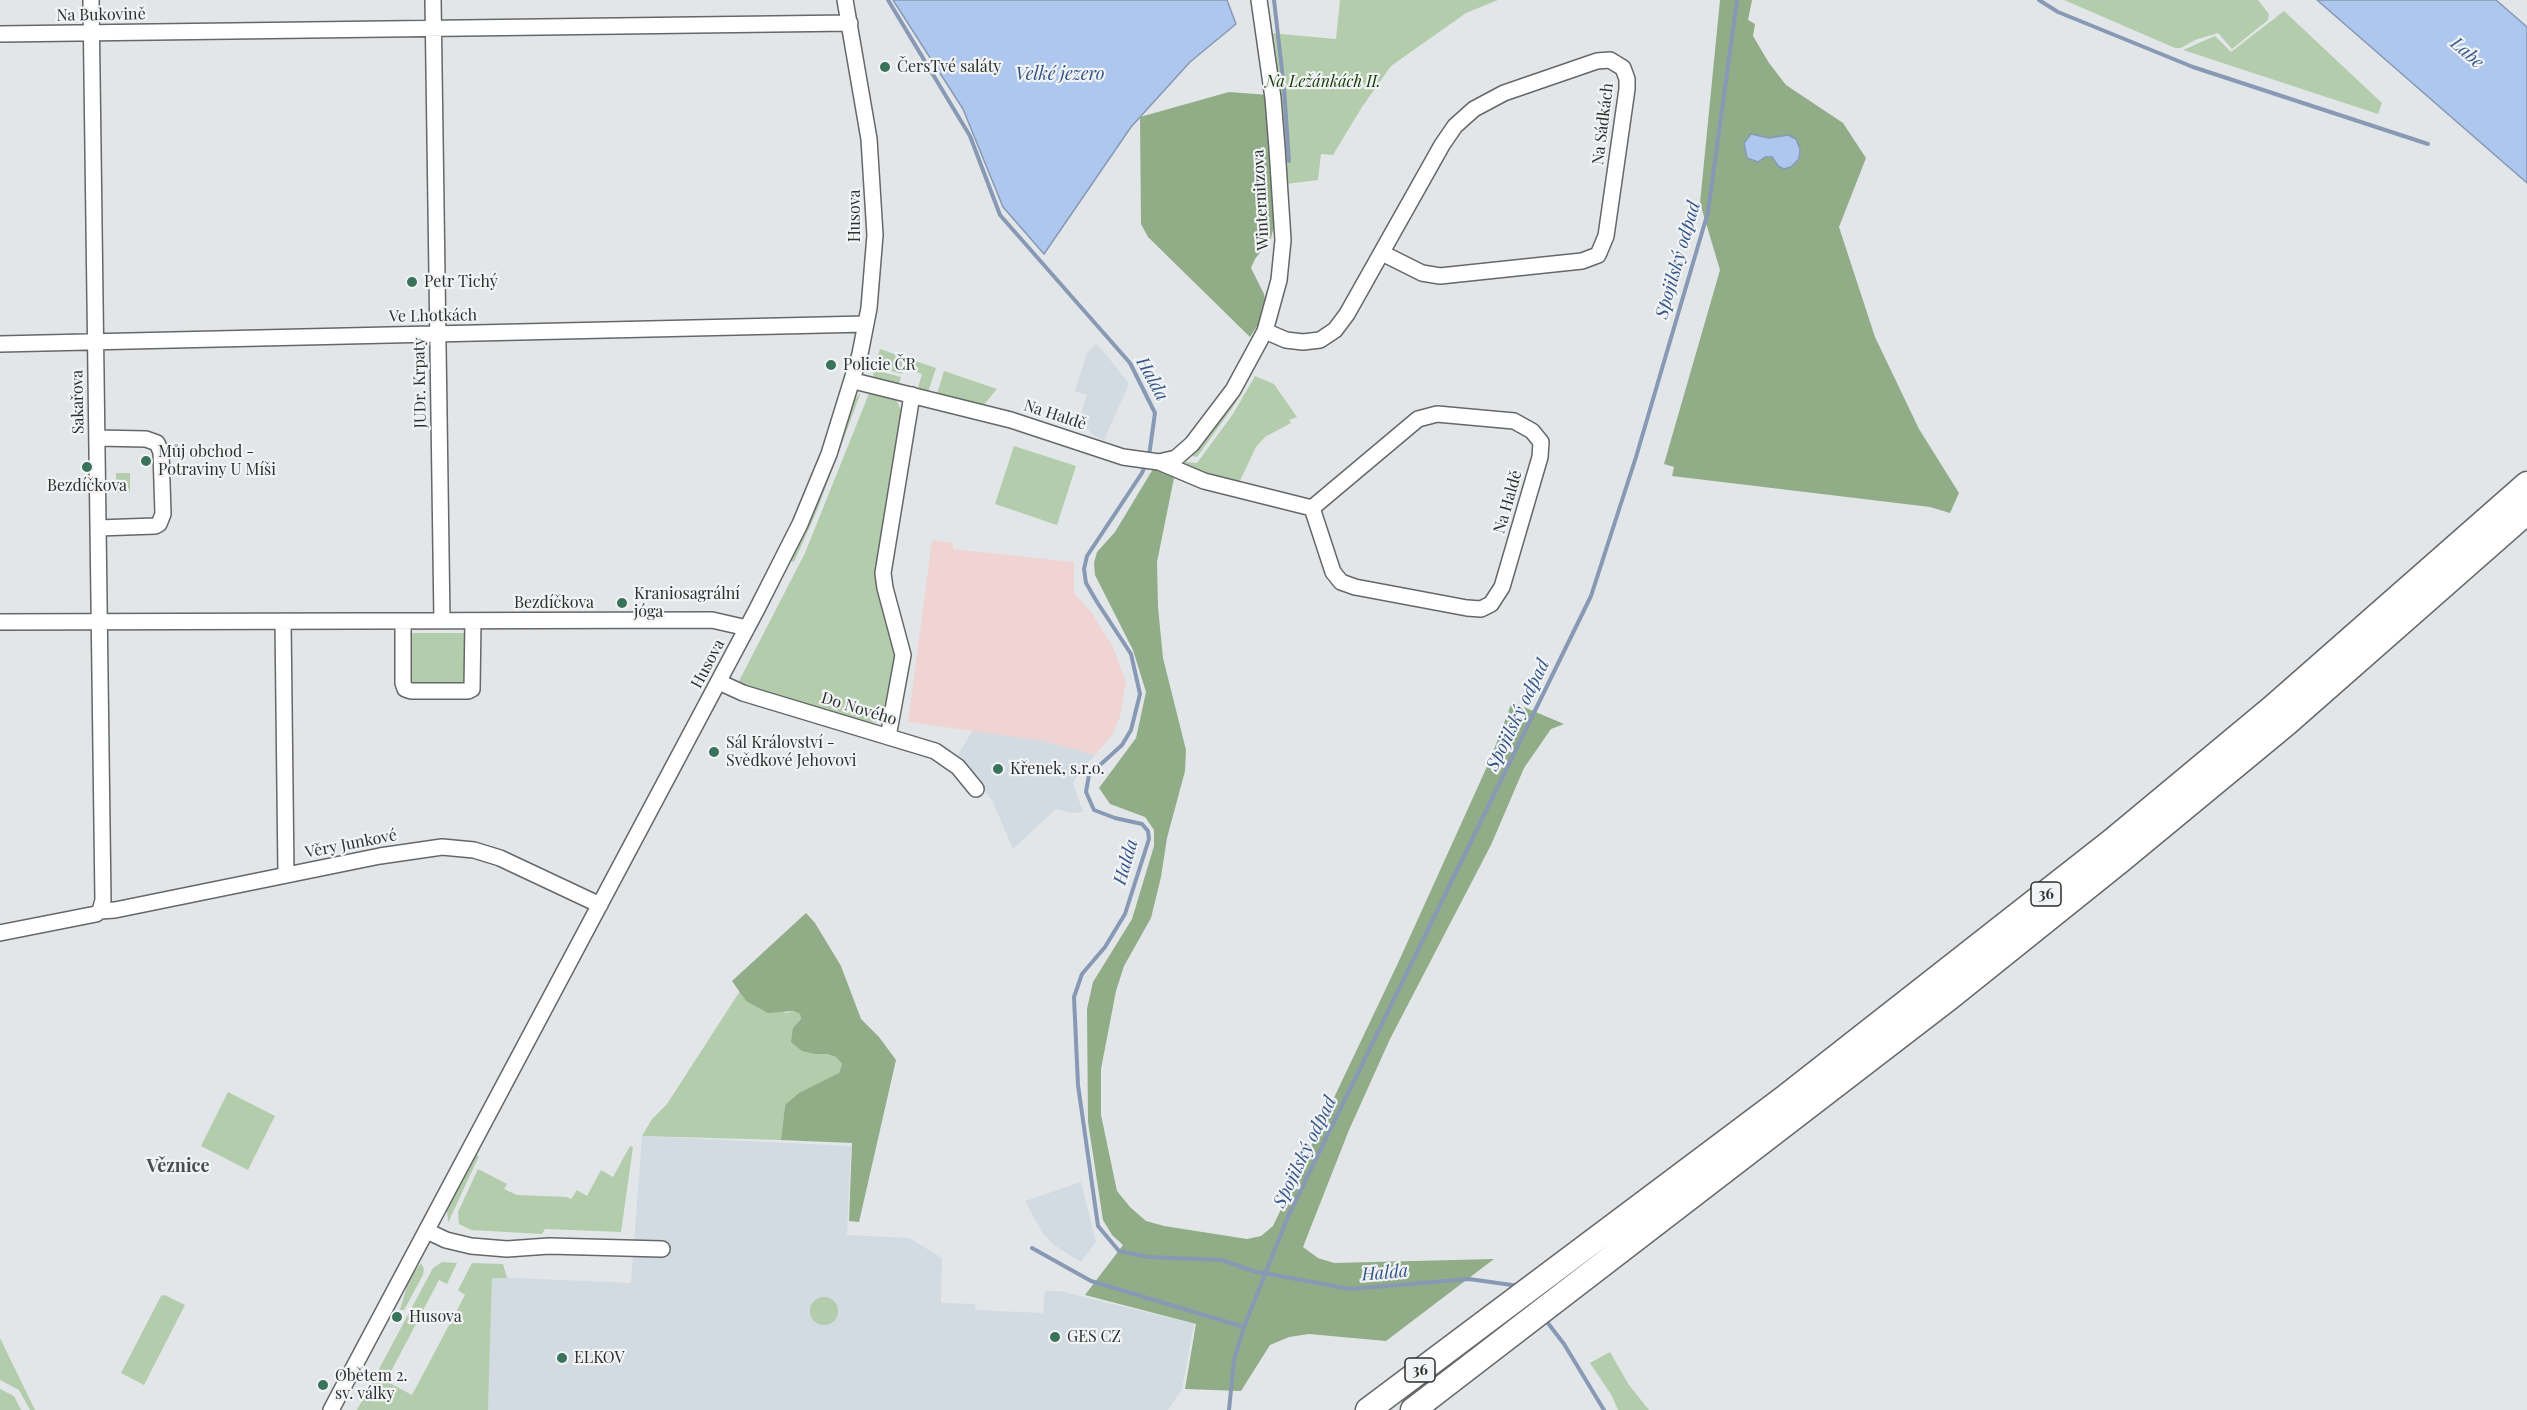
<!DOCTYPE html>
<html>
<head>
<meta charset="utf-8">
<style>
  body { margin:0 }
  canvas { display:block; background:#e3e6e8 }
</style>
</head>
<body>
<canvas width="2527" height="1410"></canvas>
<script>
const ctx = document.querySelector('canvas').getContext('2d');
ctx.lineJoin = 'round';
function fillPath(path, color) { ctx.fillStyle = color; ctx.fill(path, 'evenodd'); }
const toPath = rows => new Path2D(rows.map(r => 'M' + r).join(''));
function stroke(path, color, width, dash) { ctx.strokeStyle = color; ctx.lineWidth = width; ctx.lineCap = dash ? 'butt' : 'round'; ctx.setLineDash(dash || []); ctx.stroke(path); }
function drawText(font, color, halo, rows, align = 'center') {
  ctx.font = font + ' "Playfair Display",serif'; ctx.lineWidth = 4.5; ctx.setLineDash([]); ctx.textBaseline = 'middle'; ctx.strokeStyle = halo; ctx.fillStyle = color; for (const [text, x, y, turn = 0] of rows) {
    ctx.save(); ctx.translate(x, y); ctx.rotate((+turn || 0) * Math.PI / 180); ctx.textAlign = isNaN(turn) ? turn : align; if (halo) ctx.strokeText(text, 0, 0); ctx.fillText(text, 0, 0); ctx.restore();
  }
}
const built = toPath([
  [1096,344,1104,352,1129,384,1104,440,1093,435,1079,419,1087,395,1075,391,1087,353],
  [973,730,1044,741,1095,755,1081,770,1073,783,1083,812,1072,813,1056,809,1013,849,992,800,958,755],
  [642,1136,851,1146,847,1235,909,1238,942,1258,941,1303,975,1304,975,1310,1043,1313,1045,1291,1060,1291,1194,1324,1182,1389,1168,1410,488,1410,492,1277,631,1283],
  [1081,1182,1096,1242,1081,1262,1054,1245,1042,1232,1025,1201]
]);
const education = toPath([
  [932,540,953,543,953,549,1074,562,1074,593,1091,612,1113,647,1126,682,1120,717,1112,735,1095,755,1044,741,908,722]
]);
const green = toPath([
  [1340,0,1498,0,1466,13,1391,66,1362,107,1333,155,1321,154,1318,180,1286,184,1281,106,1270,33,1336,39],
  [2064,0,2258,0,2269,14,2268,20,2232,49,2218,33,2195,40,2181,48,2175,48],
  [2284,11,2382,103,2378,114,2183,50,2215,36,2231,52],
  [880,349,936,368,928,392,917,391,922,374,904,368,902,374,875,366],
  [874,370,901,377,898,387,875,380,873,378],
  [944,371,997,389,982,407,937,394],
  [1255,376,1274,384,1297,417,1289,420,1291,423,1265,437,1256,447,1238,485,1221,480,1184,465,1186,462,1197,463,1233,414],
  [1243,388,1235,404,1197,457,1192,456,1224,416],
  [870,391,893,397,897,401,901,410,878,562,897,650,886,717,878,722,866,723,738,683,805,553],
  [861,392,816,513,794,562,791,561,824,488,855,399],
  [1014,446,1076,466,1057,525,995,504],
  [116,473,130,473,130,492,116,493],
  [407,633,470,633,465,685,411,685,408,683],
  [740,991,746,1001,786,1013,794,1011,800,1014,801,1019,793,1028,815,1054,827,1054,836,1057,842,1064,839,1073,785,1105,781,1140,642,1136,652,1119,667,1104],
  [228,1092,275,1116,248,1170,201,1146],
  [630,1146,633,1147,621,1232,545,1229,542,1234,471,1230,459,1224,458,1212,478,1169,507,1184,504,1189,517,1195,567,1197,571,1199,577,1190,587,1196,601,1170,613,1177],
  [476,1155,479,1156,448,1223,447,1210],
  [442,1262,457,1263,447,1284,439,1280,386,1381,412,1395,465,1295,458,1290,472,1263,503,1264,507,1278,492,1278,488,1410,357,1410,433,1268],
  [421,1263,424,1269,423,1275,404,1310,400,1310,409,1279],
  [165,1295,185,1305,144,1385,121,1373,161,1296],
  '810 1311a14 14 0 1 1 28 0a14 14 0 1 1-28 0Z',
  [0,1338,35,1410,30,1410,19,1390,0,1380],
  [1610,1352,1629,1385,1649,1410,1618,1410,1612,1396,1590,1363],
  [0,1389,14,1396,21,1410,0,1410]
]);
const forest = toPath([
  [1720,0,1752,0,1748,20,1755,24,1753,36,1769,63,1786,85,1843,123,1866,158,1839,227,1875,337,1919,429,1959,493,1950,513,1930,507,1672,476,1674,467,1664,464,1720,270,1700,203],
  [1229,92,1269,95,1275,222,1271,238,1255,259,1251,268,1264,294,1266,304,1263,317,1250,337,1148,237,1141,224,1140,117],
  [1153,469,1174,478,1157,562,1158,607,1163,658,1186,750,1185,771,1167,838,1161,877,1151,918,1124,966,1116,991,1101,1069,1101,1115,1117,1191,1130,1207,1146,1221,1164,1226,1247,1239,1261,1236,1273,1226,1398,963,1490,760,1512,702,1564,724,1551,729,1524,768,1491,845,1390,1039,1349,1130,1303,1247,1318,1258,1334,1263,1494,1259,1386,1341,1309,1334,1289,1337,1270,1345,1241,1391,1185,1389,1196,1324,1085,1295,1123,1245,1112,1235,1103,1220,1088,1122,1087,1009,1093,982,1132,919,1154,846,1154,830,1145,817,1110,804,1099,788,1136,738,1146,692,1133,650,1095,575,1094,563,1097,552,1115,532],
  [806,913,815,923,841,966,861,1019,879,1037,896,1060,859,1222,849,1221,852,1143,781,1140,785,1105,799,1093,839,1073,842,1064,836,1057,827,1054,815,1054,802,1051,791,1042,793,1028,801,1019,800,1014,794,1011,768,1013,746,1001,732,981]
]);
const water = toPath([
  [893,0,1227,0,1236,24,1190,62,1131,127,1044,254,1003,207,963,109,893,0],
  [2317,0,2496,0,2527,27,2527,183,2317,0],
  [1751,134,1769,138,1788,135,1796,139,1800,149,1799,159,1791,167,1784,169,1778,166,1772,157,1765,157,1758,162,1747,158,1744,143,1751,134]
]);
const stream = toPath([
  [888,0,970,136,1000,215,1130,363,1155,413,1149,456],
  [1274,0,1284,88,1289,161],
  [2039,0,2058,12,2193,67,2428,144],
  [1146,463,1142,473,1087,556,1084,569,1086,583,1097,602,1131,654,1140,694,1131,730,1122,745,1089,775,1086,792,1094,810,1115,818,1142,824,1148,831,1149,839,1125,914,1105,947,1082,974,1074,997,1078,1085,1098,1226,1119,1251,1148,1257,1222,1260,1253,1271,1350,1289,1469,1279,1519,1286],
  [1032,1248,1091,1281,1244,1327],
  [1544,1318,1564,1344,1604,1410],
  [1229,1410,1234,1360,1244,1327,1289,1214,1591,596,1636,457,1708,212,1737,0]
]);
const street = toPath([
  [91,0,103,900,100,911],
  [433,0,442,621],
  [0,34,850,23],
  [1265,331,1286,340,1303,342,1320,340,1335,330,1347,314,1442,145,1455,126,1474,109,1504,93,1597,61,1610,60,1623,68,1627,79,1627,89,1606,236,1598,255,1582,261,1440,276,1422,273,1382,253],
  [0,344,866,324],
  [854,381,1011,420,1123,457,1159,462,1204,481,1312,508],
  [1437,414,1514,421,1532,431,1541,442,1540,457,1502,587,1491,604,1481,609,1467,608,1355,587,1341,582,1333,572,1312,508,1418,419,1437,414],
  [97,438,146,439,157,443,161,452,163,514,159,524,155,526,98,528],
  [1159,462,1176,458,1192,444,1233,390,1265,331,1279,280,1283,240,1277,148,1273,98,1259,0],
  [283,621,286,875],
  [403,621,403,683,405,689,411,691,468,691,472,689,473,621],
  [0,622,712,620,747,628],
  [719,682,743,693,935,751,958,767,976,789],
  [888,737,903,655,885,588,883,573,912,395],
  [0,933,96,914,100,911,115,910,380,856,442,847,474,850,500,858,600,905],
  [427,1231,446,1240,471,1246,507,1249,549,1246,662,1249],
  [331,1410,757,609,800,524,829,454,860,354,869,308,875,235,869,139,845,0]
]);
const primary = toPath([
  [1368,1410,1784,1098,2112,841,2272,708,2527,484],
  [1413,1410,1949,998,2120,861,2287,723,2527,512]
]);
const markers = [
  [885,67,6,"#3a735c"],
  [412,282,6,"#3a735c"],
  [831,365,6,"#3a735c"],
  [146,461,6,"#3a735c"],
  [87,467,6,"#3a735c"],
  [622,603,6,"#3a735c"],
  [714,752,6,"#3a735c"],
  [998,769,6,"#3a735c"],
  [397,1317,6,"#3a735c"],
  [1055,1337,6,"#3a735c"],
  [562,1358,6,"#3a735c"],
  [323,1385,6,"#3a735c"]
];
const shields = [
  [2046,894,30],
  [1420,1370,30]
];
const shieldNames = [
  ["36",2046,894],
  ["36",1420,1370]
];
const streetNames = [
  ["Na Bukovině",101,15,-1],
  ["Na Sádkách",1603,124,-83],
  ["Winternitzova",1261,200,-93],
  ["Husova",855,216,-90],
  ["Ve Lhotkách",433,316,-1],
  ["JUDr. Krpaty",420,383,-91],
  ["Sakařova",78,402,-91],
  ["Na Haldě",1055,415,18],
  ["Na Haldě",1508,502,-74],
  ["Bezdíčkova",554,603],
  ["Husova",708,664,-62],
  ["Do Nového",859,709,17],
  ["Věry Junkové",351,844,-11]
];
const poiNames = [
  ["ČersTvé saláty",897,67],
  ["Petr Tichý",424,282],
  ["Policie ČR",843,365],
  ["Můj obchod -",158,452],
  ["Potraviny U Míši",158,470],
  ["Bezdíčkova",87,486,"center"],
  ["Kraniosagrální",634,594],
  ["jóga",634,612],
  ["Sál Království -",726,743],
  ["Svědkové Jehovovi",726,761],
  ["Křenek, s.r.o.",1010,769],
  ["Husova",409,1317],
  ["GES CZ",1067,1337],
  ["ELKOV",574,1358],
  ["Obětem 2.",335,1376],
  ["sv. války",335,1394]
];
const parkNames = [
  ["Na Ležánkách II.",1323,82]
];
const waterNames = [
  ["Labe",2467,53,41],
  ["Velké jezero",1060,74],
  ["Spojilský odpad",1678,260,-74],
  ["Halda",1152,379,61],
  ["Spojilský odpad",1518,715,-64],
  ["Halda",1126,862,-74],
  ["Spojilský odpad",1305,1152,-64],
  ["Halda",1385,1273,-5]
];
const neighbourhoodNames = [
  ["Věznice",178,1166]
];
fillPath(built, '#d2dae2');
fillPath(education, '#efd4d3');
fillPath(green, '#b3cdac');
fillPath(forest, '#90ad88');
fillPath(water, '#adc7ee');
stroke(water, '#8799b4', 1.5);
stroke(stream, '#8799b4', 4);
stroke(street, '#656768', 18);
stroke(primary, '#656768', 27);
stroke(street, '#fff', 15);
stroke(primary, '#fff', 24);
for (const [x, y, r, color] of markers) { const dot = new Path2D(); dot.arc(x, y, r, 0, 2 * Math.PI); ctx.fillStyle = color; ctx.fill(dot); stroke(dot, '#f1f3f5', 2); }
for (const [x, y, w] of shields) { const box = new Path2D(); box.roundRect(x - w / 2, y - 12, w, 24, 4.5); ctx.fillStyle = '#f1f3f5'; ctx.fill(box); stroke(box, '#2d2e2e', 1.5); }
drawText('bold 15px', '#2d2e2e', null, shieldNames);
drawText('16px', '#2d2e2e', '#f1f3f5', streetNames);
drawText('16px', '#2d2e2e', '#f1f3f5', poiNames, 'left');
drawText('italic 16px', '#103904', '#f1f3f5', parkNames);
drawText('italic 18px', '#335587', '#f1f3f5', waterNames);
drawText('bold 18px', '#4a4c4d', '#f1f3f5', neighbourhoodNames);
</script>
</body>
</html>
